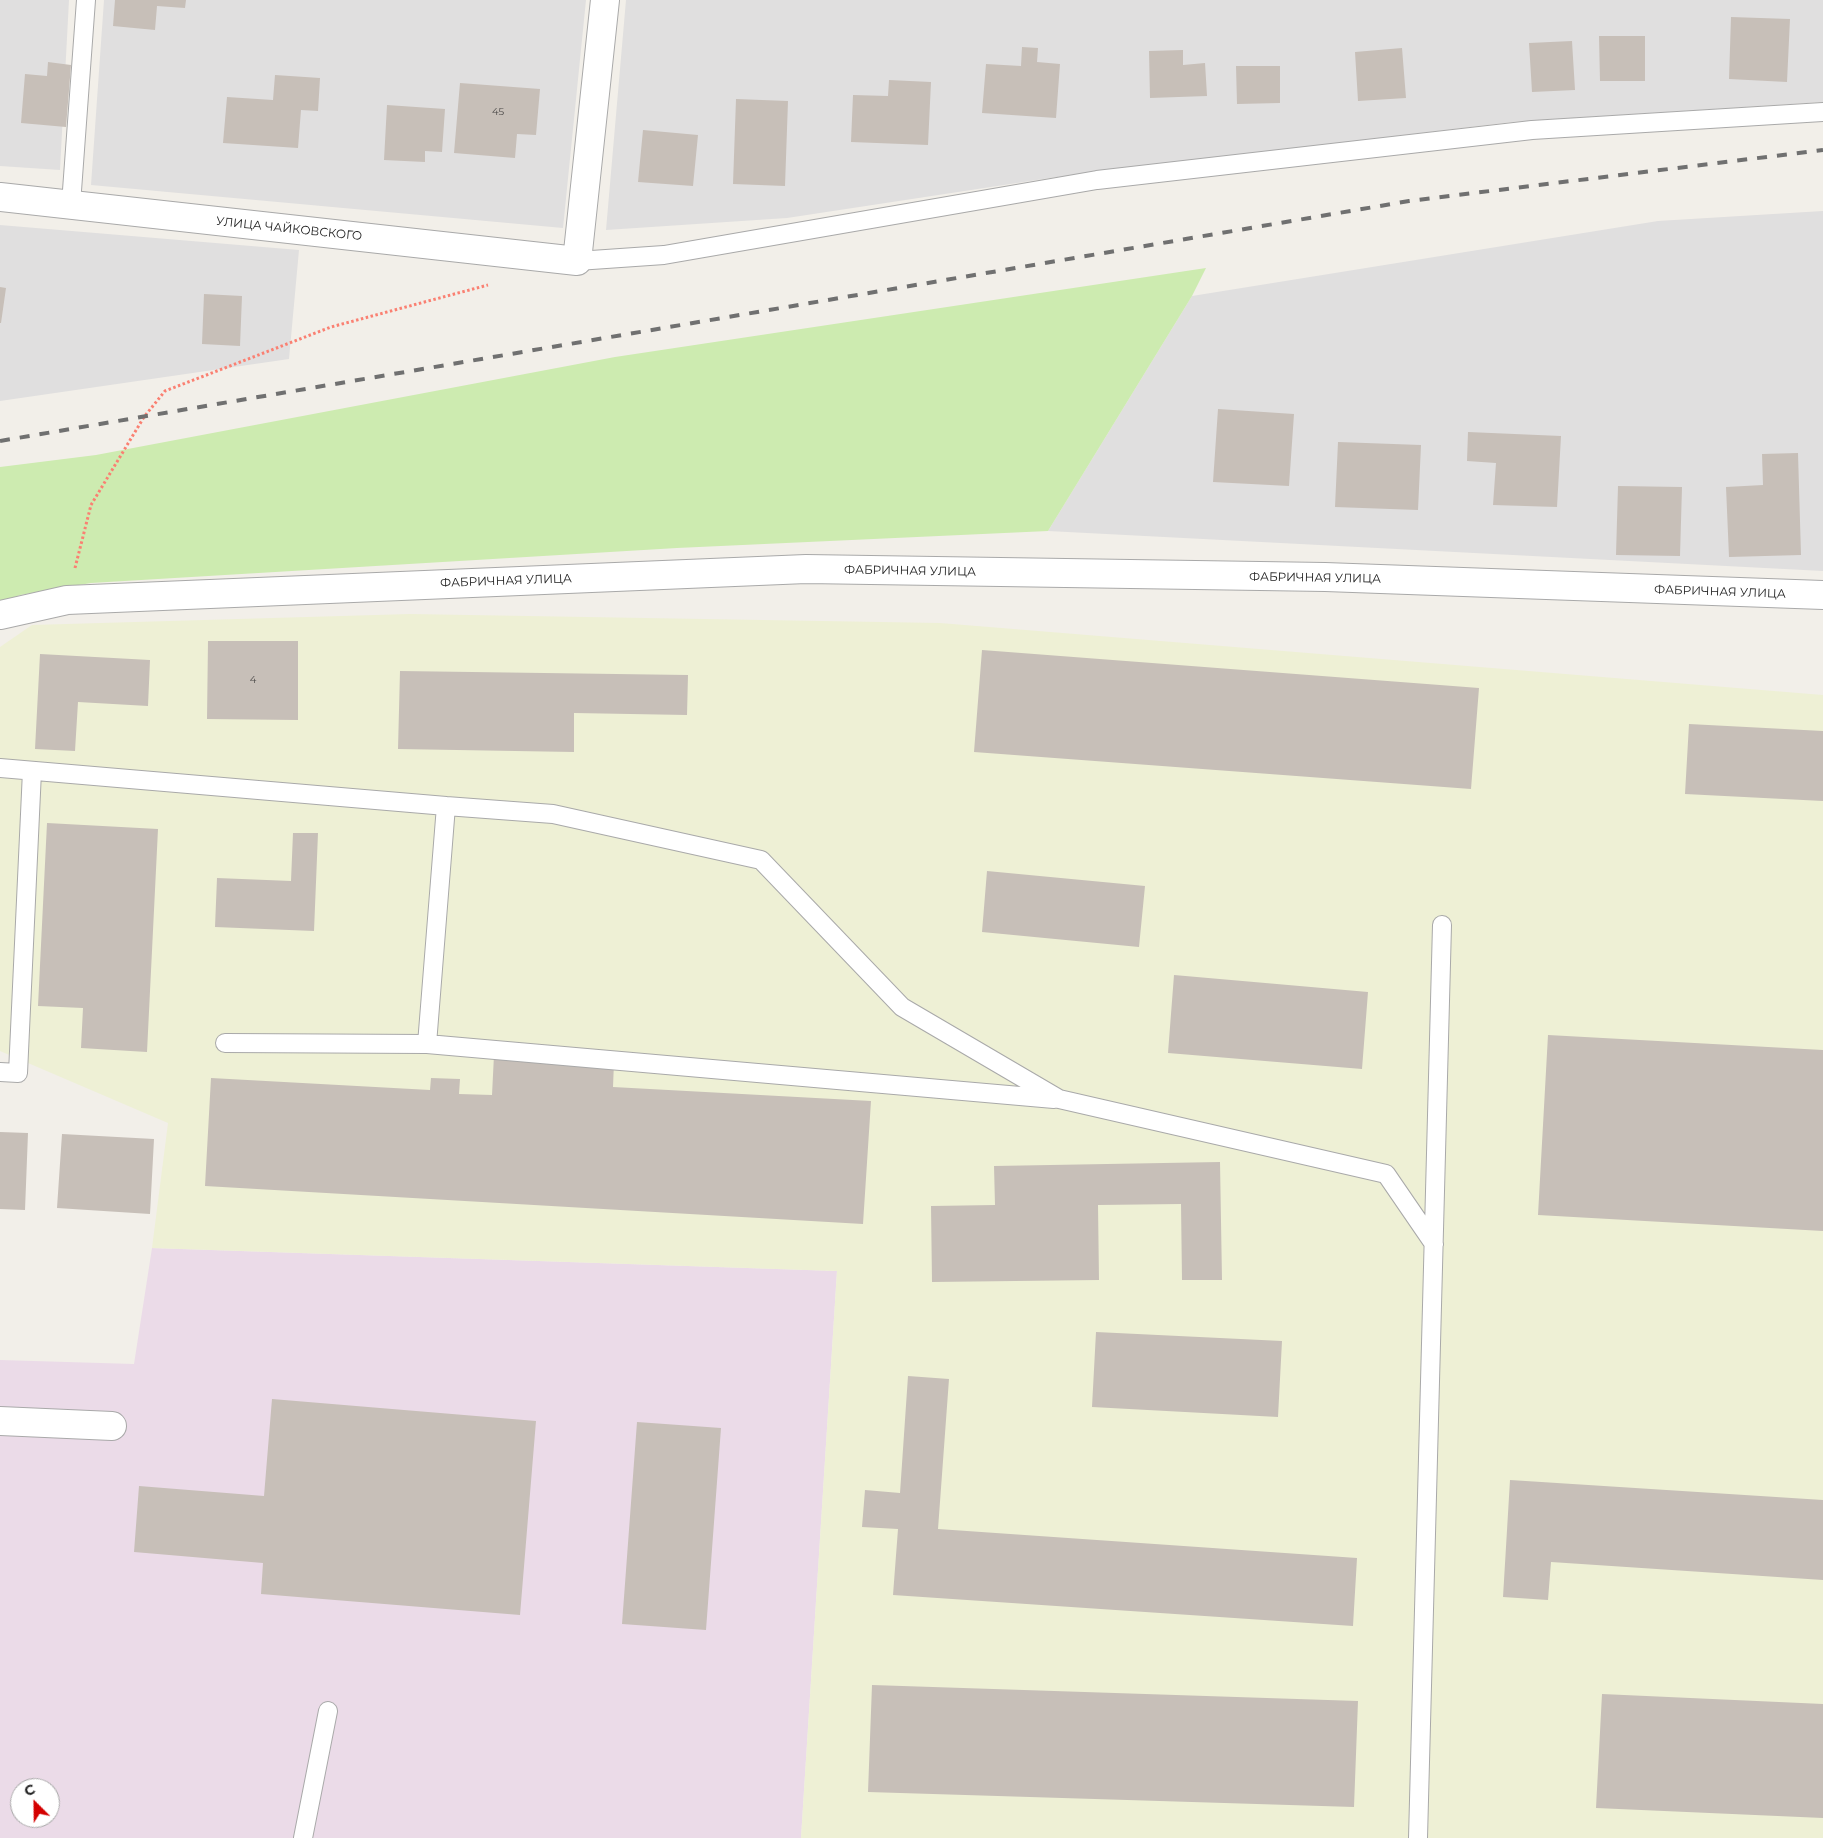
<!DOCTYPE html>
<html>
<head>
<meta charset="utf-8">
<style>
  body { margin:0 }
  #map { position:relative; width:1823px; height:1838px; overflow:hidden; background:#f2efe9; font-family:Montserrat,sans-serif }
  canvas { display:block }
  .north { position:absolute; left:10px; top:1778px; width:50px; height:50px; box-sizing:border-box; background:#fff; border:1px solid #a7a7a7; border-radius:50%; rotate:337deg; font-size:14px; font-weight:700; line-height:20px; text-align:center; color:#222 }
  .north::after { content:''; display:block; margin:auto; width:18px; height:22px; background:#d40000; clip-path:polygon(50% 0,100% 100%,50% 72%,0 100%) }
</style>
</head>
<body>
<div id="map">
<canvas width="1823" height="1838"></canvas>
<div class="north">С</div>
</div>
<script>
const ctx = document.querySelector('canvas').getContext('2d');
ctx.lineJoin = 'round';
function fillPath(path, color) { ctx.fillStyle = color; ctx.fill(path, 'evenodd'); }
const toPath = rows => new Path2D(rows.map(r => 'M' + r).join(''));
function stroke(path, color, width, dash) { ctx.strokeStyle = color; ctx.lineWidth = width; ctx.lineCap = dash ? 'butt' : 'round'; ctx.setLineDash(dash || []); ctx.stroke(path); }
function drawText(font, color, halo, rows, align = 'center') {
  ctx.font = font + ' Montserrat,sans-serif'; ctx.lineWidth = 4; ctx.setLineDash([]); ctx.textBaseline = 'middle'; ctx.strokeStyle = halo; ctx.fillStyle = color; for (const [text, x, y, turn = 0] of rows) {
    ctx.save(); ctx.translate(x, y); ctx.rotate((+turn || 0) * Math.PI / 180); ctx.textAlign = isNaN(turn) ? turn : align; if (halo) ctx.strokeText(text, 0, 0); ctx.fillText(text, 0, 0); ctx.restore();
  }
}
const residential = toPath([
  [0,0,69,0,60,170,0,166],
  [104,0,586,0,563,228,91,185],
  [626,0,1823,0,1823,102,1512,122,1050,178,787,218,606,230],
  [1823,211,1823,571,1048,531,1192,296,1658,221],
  [0,225,299,250,289,359,0,401]
]);
const industrial = toPath([
  [152,1248,837,1271,801,1838,0,1838,0,1360,134,1364],
  [20,1788,50,1788,50,1818,20,1818]
]);
const farmland = toPath([
  [410,614,940,623,1823,695,1823,1838,801,1838,837,1271,152,1248,168,1123,0,1051,0,647,32,625]
]);
const grass = toPath([
  [1206,268,1192,296,1048,531,677,548,91,583,20,595,0,603,0,467,96,455,615,357]
]);
const building = toPath([
  [115,0,186,0,185,8,157,6,155,30,113,26],
  [1731,17,1790,19,1787,82,1729,79],
  [1599,36,1645,36,1645,81,1600,81],
  [1572,41,1575,90,1532,92,1529,43],
  [1022,47,1038,48,1037,62,1060,64,1056,118,982,113,986,64,1021,66],
  [1402,48,1406,98,1358,101,1355,52],
  [1183,50,1183,65,1205,63,1207,96,1150,98,1149,51],
  [48,62,71,65,66,127,21,123,25,74,47,76],
  [1236,66,1280,66,1280,103,1237,104],
  [275,75,320,78,318,111,301,110,298,148,223,143,227,97,273,100],
  [889,80,931,82,928,145,851,142,853,95,888,96],
  [460,83,540,89,536,135,517,134,515,158,454,153],
  [736,99,788,101,785,186,733,184],
  [387,105,445,109,442,152,425,151,425,162,384,160],
  [643,130,698,135,693,186,638,182],
  [0,287,6,288,1,323,0,323],
  [204,294,242,296,240,346,202,344],
  [1218,409,1294,414,1289,486,1213,482],
  [1468,432,1561,436,1557,507,1493,505,1496,463,1467,461],
  [1338,442,1421,445,1418,510,1335,507],
  [1798,453,1801,555,1729,557,1726,487,1763,485,1762,454],
  [1618,486,1682,487,1680,556,1616,555],
  [208,641,298,641,298,720,207,719],
  [982,650,1479,688,1471,789,974,752],
  [40,654,150,660,148,706,78,702,75,751,35,749],
  [400,671,688,675,687,715,574,713,574,752,398,749],
  [1689,724,1823,731,1823,801,1685,794],
  [47,823,158,829,147,1052,81,1048,83,1008,38,1006],
  [293,833,318,833,314,931,215,927,217,878,291,881],
  [987,871,1145,886,1139,947,982,932],
  [1174,975,1368,992,1362,1069,1168,1053],
  [1548,1035,1823,1050,1823,1231,1538,1215],
  [494,1055,614,1062,613,1087,871,1101,863,1224,205,1186,211,1078,430,1090,431,1078,460,1079,459,1094,492,1095],
  [0,1132,28,1133,25,1210,0,1209],
  [62,1134,154,1139,150,1214,57,1208],
  [1220,1162,1222,1280,1182,1280,1181,1204,1098,1205,1099,1280,932,1282,931,1206,995,1205,994,1166],
  [1096,1332,1282,1341,1278,1417,1092,1407],
  [908,1376,949,1379,938,1529,1357,1558,1353,1626,893,1595,898,1529,862,1527,865,1490,900,1493],
  [272,1399,536,1421,520,1615,261,1594,263,1563,134,1552,139,1486,264,1496],
  [637,1422,721,1428,706,1630,622,1624],
  [1510,1480,1823,1500,1823,1580,1551,1562,1548,1600,1503,1597],
  [872,1685,1358,1701,1354,1807,868,1792],
  [1602,1694,1823,1704,1823,1818,1596,1808]
]);
const path = toPath([
  [75,568,91,505,144,417,165,391,331,327,488,285]
]);
const service = toPath([
  [71,204,86,0],
  [577,261,664,255,1097,180,1532,130,1823,112],
  [0,768,446,806,427,1044],
  [446,806,553,814,761,860,902,1007,1059,1099,1386,1174,1434,1244],
  [225,1043,427,1044,1054,1099],
  [0,1072,18,1073,32,771],
  [303,1838,328,1711],
  [1418,1838,1442,925]
]);
const minor = toPath([
  [0,197,577,261,605,0],
  [0,615,67,600,806,569,1325,577,1823,595],
  [0,1421,112,1426]
]);
const rail = toPath([
  [0,441,1409,201,1823,150]
]);
const numberNames = [
  ["45",498,112],
  ["4",253,680]
];
const streetNames = [
  ["УЛИЦА ЧАЙКОВСКОГО",289,229,6],
  ["ФАБРИЧНАЯ УЛИЦА",910,571,1],
  ["ФАБРИЧНАЯ УЛИЦА",1315,578,1],
  ["ФАБРИЧНАЯ УЛИЦА",506,581,-2],
  ["ФАБРИЧНАЯ УЛИЦА",1720,592,2]
];
fillPath(residential, '#e0dfdf');
fillPath(industrial, '#ebdbe8');
fillPath(farmland, '#eef0d5');
fillPath(grass, '#cdebb0');
fillPath(building, '#c7bfb8');
stroke(service, '#a9a9a9', 20);
stroke(minor, '#a9a9a9', 30);
stroke(path, '#fa8072', 3, [2.5, 2.5]);
stroke(service, '#fff', 18);
stroke(minor, '#fff', 28);
stroke(rail, '#707070', 4, [10, 10]);
drawText('10px', '#4b4948', null, numberNames);
drawText('12px', '#222', '#fff', streetNames);
</script>
</body>
</html>
